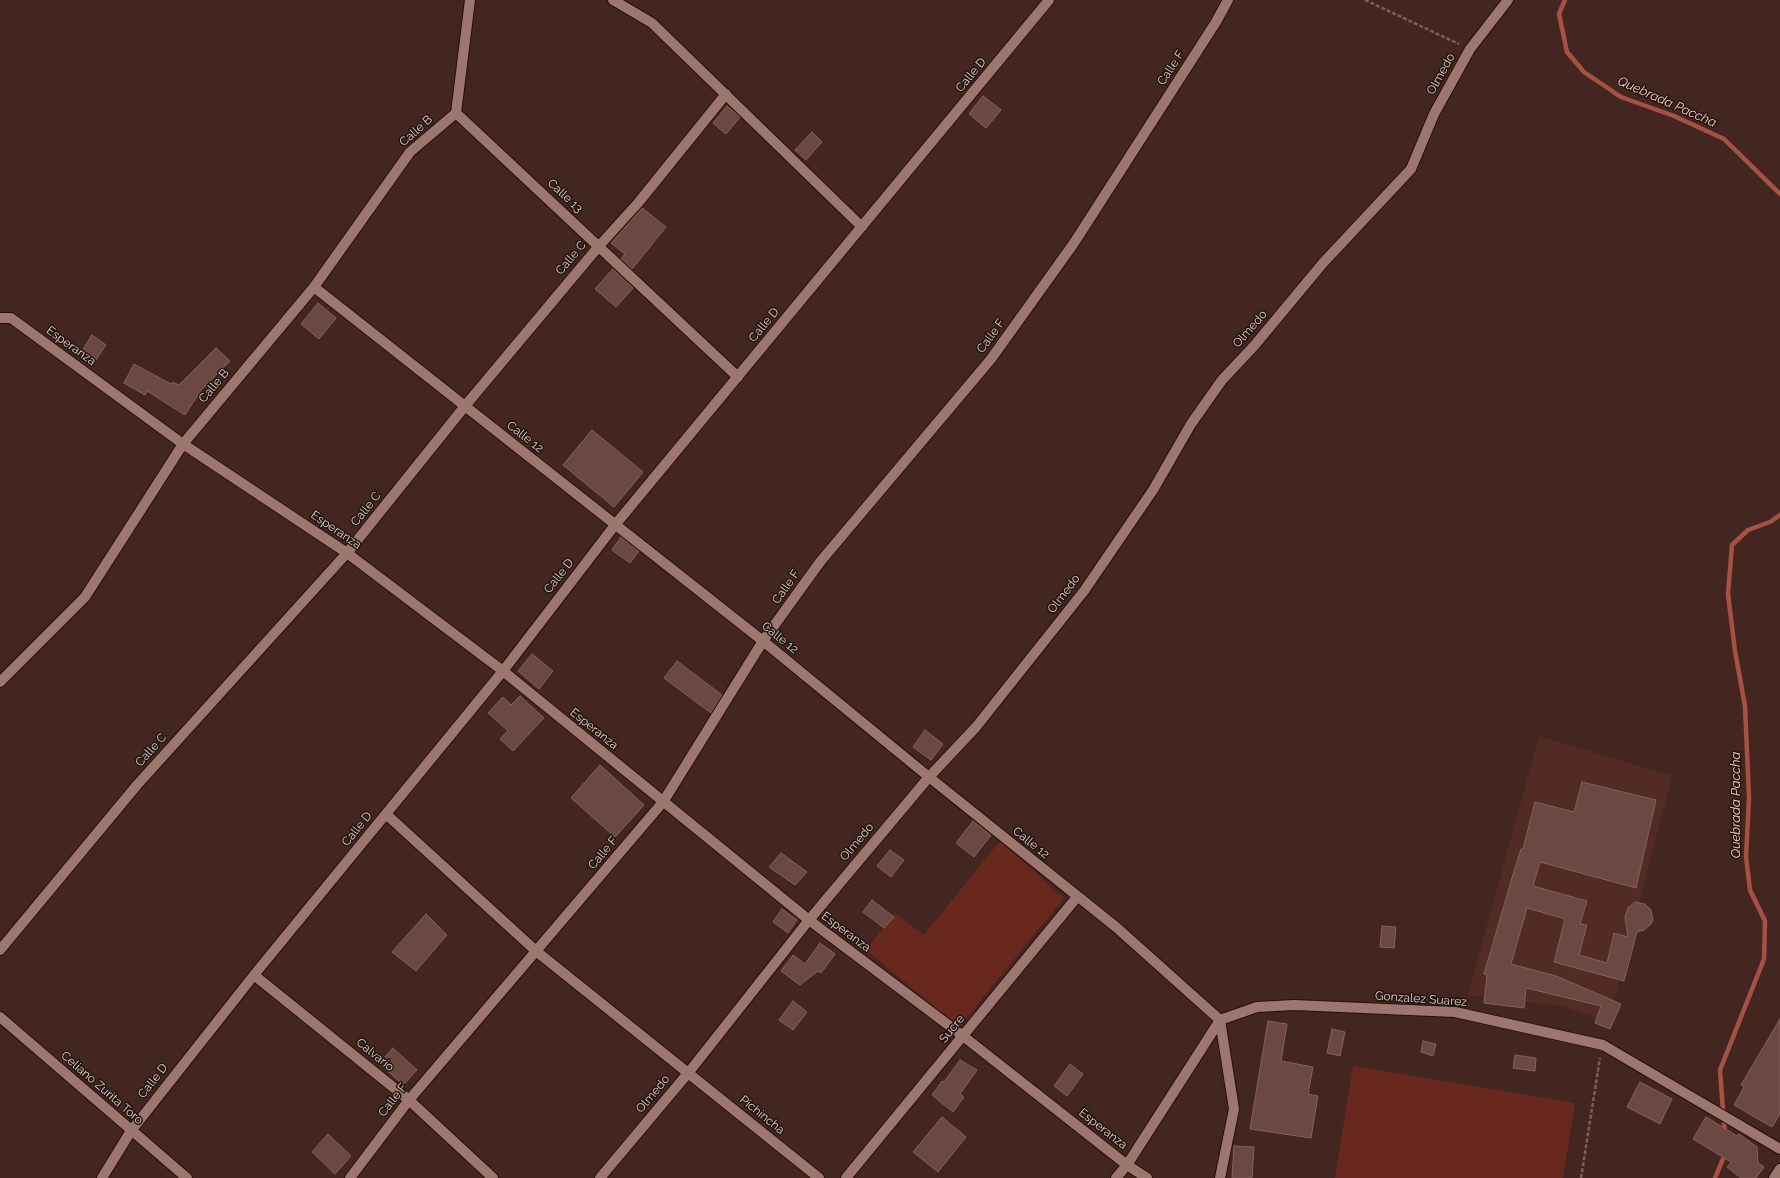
<!DOCTYPE html>
<html>
<head>
<meta charset="utf-8">
<style>
  body { margin:0 }
  canvas { display:block; background:#442620 }
</style>
</head>
<body>
<canvas width="1780" height="1178"></canvas>
<script>
const ctx = document.querySelector('canvas').getContext('2d');
ctx.lineJoin = 'round';
function fillPath(path, color) { ctx.fillStyle = color; ctx.fill(path, 'evenodd'); }
const toPath = rows => new Path2D(rows.map(r => 'M' + r).join(''));
function stroke(path, color, width, dash) { ctx.strokeStyle = color; ctx.lineWidth = width; ctx.lineCap = dash ? 'butt' : 'round'; ctx.setLineDash(dash || []); ctx.stroke(path); }
function drawText(font, color, halo, rows, align = 'center') {
  ctx.font = font + ' Raleway,sans-serif'; ctx.lineWidth = 3; ctx.setLineDash([]); ctx.textBaseline = 'middle'; ctx.strokeStyle = halo; ctx.fillStyle = color; for (const [text, x, y, turn = 0] of rows) {
    ctx.save(); ctx.translate(x, y); ctx.rotate((+turn || 0) * Math.PI / 180); ctx.textAlign = isNaN(turn) ? turn : align; if (halo) ctx.strokeText(text, 0, 0); ctx.fillText(text, 0, 0); ctx.restore();
  }
}
const built = toPath([
  [1539,736,1672,776,1608,1022,1561,1006,1468,995]
]);
const green = toPath([
  [1000,841,1064,898,959,1027,866,950,895,913,924,935],
  [1353,1066,1575,1103,1563,1178,1335,1178]
]);
const stream = toPath([
  [1565,0,1559,14,1567,52,1584,72,1621,97,1674,116,1724,139,1780,194],
  [1723,1111,1720,1070,1764,959,1765,921,1750,890,1746,857,1749,798,1745,706,1735,651,1728,594,1732,545,1748,530,1770,522,1780,515],
  [1724,1122,1725,1133],
  [1715,1178,1726,1152]
]);
const building = toPath([
  [983,96,1001,110,986,128,969,114,983,96],
  [727,106,740,117,726,134,713,123,727,106],
  [812,132,822,142,806,160,795,150,812,132],
  [642,208,666,227,632,269,621,259,625,254,611,243,642,208],
  [613,269,633,288,616,307,595,289,613,269],
  [318,303,336,318,319,339,301,324,318,303],
  [92,335,106,345,94,363,80,354,92,335],
  [216,348,230,361,201,390,185,415,147,391,145,395,124,383,134,364,171,384,173,382,179,385,216,348],
  [592,430,643,472,614,507,563,465,592,430],
  [621,537,639,551,630,563,612,550,621,537],
  [532,654,553,671,539,689,518,671,532,654],
  [677,661,722,695,711,713,664,678,677,661],
  [520,696,544,718,513,751,500,739,508,731,488,713,503,697,511,705,520,696],
  [925,730,943,744,931,760,913,747,925,730],
  [600,765,644,805,615,837,571,798,600,765],
  [1582,782,1656,800,1636,888,1540,862,1533,886,1587,901,1580,924,1587,925,1579,955,1607,963,1614,933,1628,937,1625,917,1628,908,1635,902,1645,904,1651,910,1653,920,1651,924,1644,930,1637,932,1624,981,1554,962,1565,919,1527,908,1511,964,1556,976,1621,1004,1610,1029,1595,1023,1601,1006,1526,988,1524,1008,1484,1003,1487,975,1484,974,1514,871,1521,849,1523,849,1535,802,1574,812,1582,782],
  [973,821,991,835,974,857,956,843,973,821],
  [890,850,904,860,891,877,877,866,890,850],
  [781,853,807,872,795,885,769,867,781,853],
  [872,900,894,917,884,928,863,912,872,900],
  [782,909,797,920,788,933,773,922,782,909],
  [426,914,447,935,416,971,392,952,426,914],
  [1382,926,1396,927,1394,948,1380,947,1382,926],
  [820,943,835,954,821,973,818,971,800,985,781,971,793,955,805,964,820,943],
  [793,1001,807,1012,793,1030,779,1020,793,1001],
  [1780,1019,1780,1114,1772,1127,1734,1105,1744,1087,1741,1085,1780,1019],
  [1268,1021,1287,1024,1281,1061,1313,1067,1308,1094,1318,1096,1311,1138,1250,1129,1268,1021],
  [1332,1029,1345,1032,1340,1056,1327,1053,1332,1029],
  [1423,1041,1436,1044,1433,1056,1421,1052,1423,1041],
  [393,1048,417,1070,403,1085,379,1063,393,1048],
  [1515,1055,1536,1058,1535,1071,1513,1068,1515,1055],
  [960,1060,977,1070,960,1094,964,1097,953,1112,932,1095,942,1081,944,1082,960,1060],
  [1070,1064,1083,1074,1067,1096,1054,1086,1070,1064],
  [1640,1082,1672,1099,1660,1124,1627,1107,1640,1082],
  [942,1117,966,1137,938,1172,913,1152,942,1117],
  [1706,1117,1737,1136,1739,1134,1757,1147,1758,1163,1764,1167,1756,1178,1741,1178,1727,1167,1731,1162,1693,1139,1706,1117],
  [328,1134,351,1156,335,1174,312,1152,328,1134],
  [1234,1146,1254,1147,1252,1178,1232,1178,1234,1146]
]);
const path = toPath([
  [1365,0,1459,44],
  [1581,1178,1600,1058]
]);
const street = toPath([
  [470,0,456,113,738,377],
  [613,0,652,23,862,227],
  [314,287,763,641,929,777,1116,927,1220,1020,1234,1109,1220,1178],
  [0,318,11,318,183,444,347,553,503,671,809,920,963,1036,1127,1165,1147,1178],
  [0,682,85,597,183,444,314,287,410,152,456,113],
  [386,814,536,951,819,1178],
  [0,950,137,785,347,553,465,406,599,246,638,203,726,94],
  [254,975,409,1100,493,1178],
  [0,1017,187,1178],
  [102,1178,131,1131,254,975,503,671,615,525,1049,0],
  [350,1178,409,1100,663,802,763,641,820,562,991,359,1074,243,1216,22,1228,0],
  [600,1178,689,1072,809,920,929,777,976,727,1084,591,1153,490,1191,424,1222,380,1254,346,1323,263,1411,169,1434,114,1470,49,1508,0],
  [846,1178,1077,897],
  [1116,1178,1127,1165,1220,1020,1257,1007,1294,1005,1455,1012,1603,1045,1780,1149]
]);
const secondary = toPath([
  [1774,1178,1780,1169]
]);
const streetNames = [
  ["Calle F",1171,68,-57],
  ["Olmedo",1441,74,-61],
  ["Calle D",971,75,-50],
  ["Calle B",416,131,-42],
  ["Calle 13",565,196,43],
  ["Calle C",571,258,-50],
  ["Calle D",764,325,-50],
  ["Olmedo",1250,329,-49],
  ["Calle F",991,336,-54],
  ["Esperanza",71,346,36],
  ["Calle B",214,386,-50],
  ["Calle 12",525,437,38],
  ["Calle C",366,509,-51],
  ["Esperanza",336,530,34],
  ["Calle D",559,576,-52],
  ["Calle F",786,587,-55],
  ["Olmedo",1064,594,-53],
  ["Calle 12",780,638,39],
  ["Esperanza",594,729,39],
  ["Calle C",151,750,-48],
  ["Calle D",357,829,-51],
  ["Olmedo",857,842,-50],
  ["Calle 12",1031,843,39],
  ["Calle F",603,853,-50],
  ["Esperanza",846,932,37],
  ["Gonzalez Suarez",1421,999,4],
  ["Sucre",952,1029,-51],
  ["Calvario",375,1055,39],
  ["Calle D",153,1081,-52],
  ["Celiano Zurita Toro",102,1088,41],
  ["Olmedo",653,1094,-50],
  ["Calle F",393,1100,-52],
  ["Pichincha",762,1115,39],
  ["Esperanza",1103,1129,38]
];
const waterNames = [
  ["Quebrada Paccha",1667,102,24],
  ["Quebrada Paccha",1736,805,-90]
];
fillPath(built, '#512b24');
fillPath(green, '#69281e');
stroke(stream, '#a65142', 4.5);
fillPath(building, '#6b4942');
stroke(building, '#85615a', 1);
stroke(street, '#290d09', 12);
stroke(secondary, '#290d09', 12);
stroke(path, '#7b605b', 2.5, [4, 2]);
stroke(street, '#9c776f', 10);
stroke(secondary, '#9c776f', 10);
drawText('12px', '#e2cdc9', '#211310', streetNames);
drawText('italic 13px', '#fdcbc1', '#211310', waterNames);
</script>
</body>
</html>
